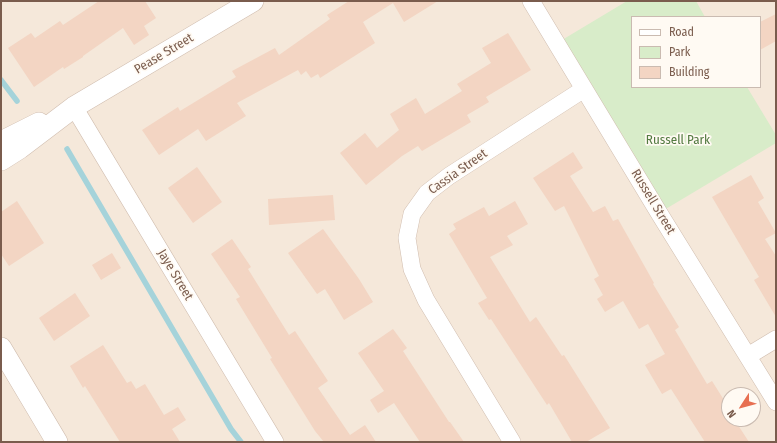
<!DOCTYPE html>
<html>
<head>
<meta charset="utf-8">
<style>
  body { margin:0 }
  #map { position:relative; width:777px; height:443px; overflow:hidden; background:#fdf6ec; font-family:"Fira Sans Condensed",sans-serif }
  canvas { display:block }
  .frame { position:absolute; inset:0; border:2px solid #7a5c4d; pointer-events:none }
  .legend { position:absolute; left:631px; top:16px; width:130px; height:72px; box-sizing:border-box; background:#fffaf3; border:1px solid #cabbb1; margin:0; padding:5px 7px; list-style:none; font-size:12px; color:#7a5c4d }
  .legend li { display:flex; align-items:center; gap:8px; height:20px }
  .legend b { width:20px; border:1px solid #cabbb1 }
  .north { position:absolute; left:721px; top:387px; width:40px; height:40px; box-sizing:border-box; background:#fffaf3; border:1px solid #cabbb1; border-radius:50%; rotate:234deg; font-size:11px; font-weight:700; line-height:16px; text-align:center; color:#7a5c4d }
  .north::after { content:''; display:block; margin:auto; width:14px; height:18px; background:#e76f51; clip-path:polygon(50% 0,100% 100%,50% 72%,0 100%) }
</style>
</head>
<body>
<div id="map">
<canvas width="777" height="443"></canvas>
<div class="frame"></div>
<ul class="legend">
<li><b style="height:5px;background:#fff"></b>Road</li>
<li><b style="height:11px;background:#d8ecc9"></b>Park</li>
<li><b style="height:11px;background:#f3d5c3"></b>Building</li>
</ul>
<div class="north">N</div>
</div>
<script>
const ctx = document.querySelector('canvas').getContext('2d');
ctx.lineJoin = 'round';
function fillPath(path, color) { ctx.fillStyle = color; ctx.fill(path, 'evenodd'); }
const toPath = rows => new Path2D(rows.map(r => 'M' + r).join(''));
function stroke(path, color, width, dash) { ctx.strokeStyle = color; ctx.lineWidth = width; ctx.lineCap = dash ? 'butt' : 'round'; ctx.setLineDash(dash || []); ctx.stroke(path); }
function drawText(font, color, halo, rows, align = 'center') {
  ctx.font = font + ' "Fira Sans Condensed",sans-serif'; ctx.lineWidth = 3.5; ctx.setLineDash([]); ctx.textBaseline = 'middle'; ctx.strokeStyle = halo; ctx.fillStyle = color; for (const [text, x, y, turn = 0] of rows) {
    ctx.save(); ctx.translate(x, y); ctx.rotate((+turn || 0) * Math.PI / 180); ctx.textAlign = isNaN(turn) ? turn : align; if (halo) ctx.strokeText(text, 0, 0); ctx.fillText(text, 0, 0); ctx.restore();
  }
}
const residential = toPath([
  [1,1,776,1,776,442,1,442],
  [632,17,760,17,760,87,632,87],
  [729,395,753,395,753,419,729,419]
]);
const green = toPath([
  [627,1,696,1,705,17,632,17,632,87,747,87,776,135,776,143,659,213,557,43]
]);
const stream = toPath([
  [1,80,17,101],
  [67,149,231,429,241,442]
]);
const building = toPath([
  [99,1,145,1,156,18,144,26,149,35,134,45,123,28,83,56,83,57,64,69,63,67,34,87,8,48,31,33,35,38,60,21,63,25],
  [349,1,438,1,404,22,393,3,363,22,375,43,320,78,318,74,311,78,306,71,301,75,298,70,237,103,246,116,206,141,198,129,159,155,142,130,178,107,180,111,236,77,232,71,275,48,279,55,330,19,327,15],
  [776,14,776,41,760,50,760,22],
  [508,33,531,70,486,97,489,102,467,115,471,122,422,151,418,146,402,156,366,185,340,153,365,133,377,148,399,130,390,114,416,98,425,114,462,91,457,84,491,63,482,48],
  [573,152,583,168,570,176,593,212,605,206,613,221,618,219,654,283,653,284,679,327,675,330,707,384,712,381,729,408,729,419,734,419,749,442,705,442,671,389,662,394,645,365,665,354,648,324,639,329,623,301,605,312,597,299,603,295,594,279,599,276,564,206,555,211,533,178],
  [197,167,222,202,193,223,168,188],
  [751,175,764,198,758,202,776,233,765,239,776,256,776,317,754,280,759,277,712,197],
  [333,195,335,220,269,225,268,199],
  [17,201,44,243,9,266,1,254,1,212],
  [515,201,528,224,507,236,513,245,490,257,530,322,536,317,562,356,564,355,610,428,586,442,572,442,549,403,547,405,491,319,489,320,478,303,487,298,449,234,456,229,453,224,484,207,489,216],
  [323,229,359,279,373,302,344,320,325,289,317,294,288,253],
  [232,239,251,267,248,269,289,335,295,331,328,381,318,388,350,435,365,425,376,442,324,442,315,431,270,359,272,358,236,299,240,297,211,254],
  [112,253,121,268,101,280,92,265],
  [75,293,90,316,54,341,39,318],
  [393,329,407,348,403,351,449,422,450,422,464,442,420,442,394,403,378,413,370,400,384,391,358,353],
  [103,345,127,383,131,381,136,389,145,384,164,415,178,407,186,420,172,429,180,442,120,442,85,386,83,388,70,366]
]);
const minor = toPath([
  [531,1,659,213,776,402],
  [74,107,275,442],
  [748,356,776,339],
  [512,442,426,300,412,269,407,238,412,214,427,193,449,176,584,89]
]);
const tertiary = toPath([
  [1,142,39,123],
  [1,160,20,148,74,107,253,1],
  [1,348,57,442]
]);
const streetNames = [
  ["Pease Street",164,54,-31],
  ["Cassia Street",458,172,-35],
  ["Russell Street",653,202,59],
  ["Jaye Street",175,275,59]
];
const parkNames = [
  ["Russell Park",678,140]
];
fillPath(residential, '#f5e8da');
fillPath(green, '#d8ecc9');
stroke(stream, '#a5d3da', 5.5);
fillPath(building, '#f3d5c3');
stroke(minor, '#d1beb0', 18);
stroke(tertiary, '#d1beb0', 22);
stroke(minor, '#fff', 17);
stroke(tertiary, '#fff', 21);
drawText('13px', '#7a5c4d', '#fffaf3', streetNames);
drawText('13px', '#537a41', '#fffaf3', parkNames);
</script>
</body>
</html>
